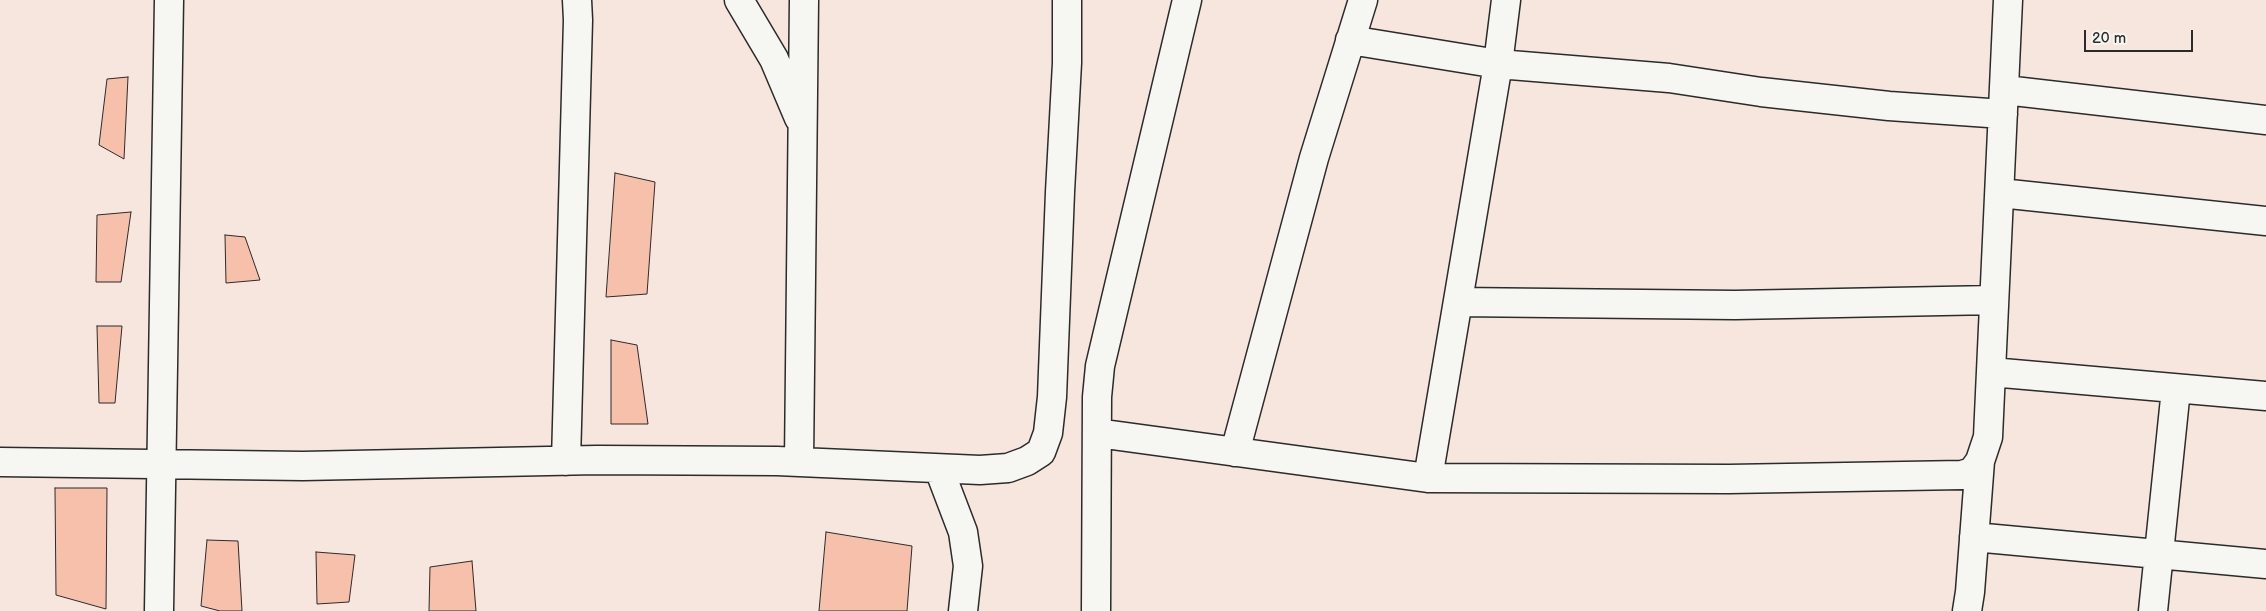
<!DOCTYPE html>
<html>
<head>
<meta charset="utf-8">
<style>
  body { margin:0 }
  #map { position:relative; width:2266px; height:611px; overflow:hidden; background:#f6e6dd; font-family:"Balsamiq Sans",sans-serif }
  canvas { display:block }
  .scale { position:absolute; left:2084px; top:30px; width:109px; height:22px; box-sizing:border-box; border:2px solid #2b2b2b; border-top:0; padding-left:6px; font-size:15px; line-height:18px; white-space:nowrap; color:#2b2b2b; -webkit-text-stroke:4px #f6f6f2; paint-order:stroke }
</style>
</head>
<body>
<div id="map">
<canvas width="2266" height="611"></canvas>
<div class="scale">20 m</div>
</div>
<script>
const ctx = document.querySelector('canvas').getContext('2d');
ctx.lineJoin = 'round';
function fillPath(path, color) { ctx.fillStyle = color; ctx.fill(path, 'evenodd'); }
const toPath = rows => new Path2D(rows.map(r => 'M' + r).join(''));
function stroke(path, color, width, dash) { ctx.strokeStyle = color; ctx.lineWidth = width; ctx.lineCap = dash ? 'butt' : 'round'; ctx.setLineDash(dash || []); ctx.stroke(path); }
const building = toPath([
  [128,77,124,159,99,145,107,79,128,77],
  [615,173,655,182,647,294,606,297,615,173],
  [131,212,121,282,96,282,97,215,131,212],
  [225,235,245,237,260,280,226,283,225,235],
  [97,326,122,326,115,403,99,403,97,326],
  [611,340,637,345,648,424,611,424,611,340],
  [55,488,107,488,106,609,56,595,55,488],
  [826,532,912,546,907,611,819,611,826,532],
  [207,540,238,541,242,611,220,611,201,606,207,540],
  [316,552,355,555,349,602,317,604,316,552],
  [472,561,476,611,429,611,430,567,472,561]
]);
const minor = toPath([
  [739,0,774,59,799,118],
  [1350,40,1498,64,1669,78,1761,92,1889,106,2003,114],
  [2005,90,2266,120],
  [2000,193,2266,221],
  [1458,302,1735,305,1994,300],
  [1991,372,2266,396],
  [1097,433,1428,478,1729,479,1962,475,1972,472,1980,461,1988,437,2008,0],
  [1235,452,1314,158,1363,0],
  [566,461,578,20,577,0],
  [0,462,303,466,597,460,777,461,980,470,1008,468,1027,461,1041,452,1048,433,1052,397,1060,192,1067,63,1067,0],
  [799,462,804,0],
  [939,469,963,532,968,566,963,611],
  [1428,478,1498,64,1506,0],
  [1974,537,2266,564],
  [159,611,169,0],
  [1096,611,1097,397,1100,366,1187,0],
  [1967,611,1970,592,1980,461],
  [2153,611,2176,389]
]);
fillPath(building, '#f7c0ab');
stroke(building, '#2b2b2b', 1);
stroke(minor, '#2b2b2b', 31);
stroke(minor, '#f6f6f2', 28);
</script>
</body>
</html>
